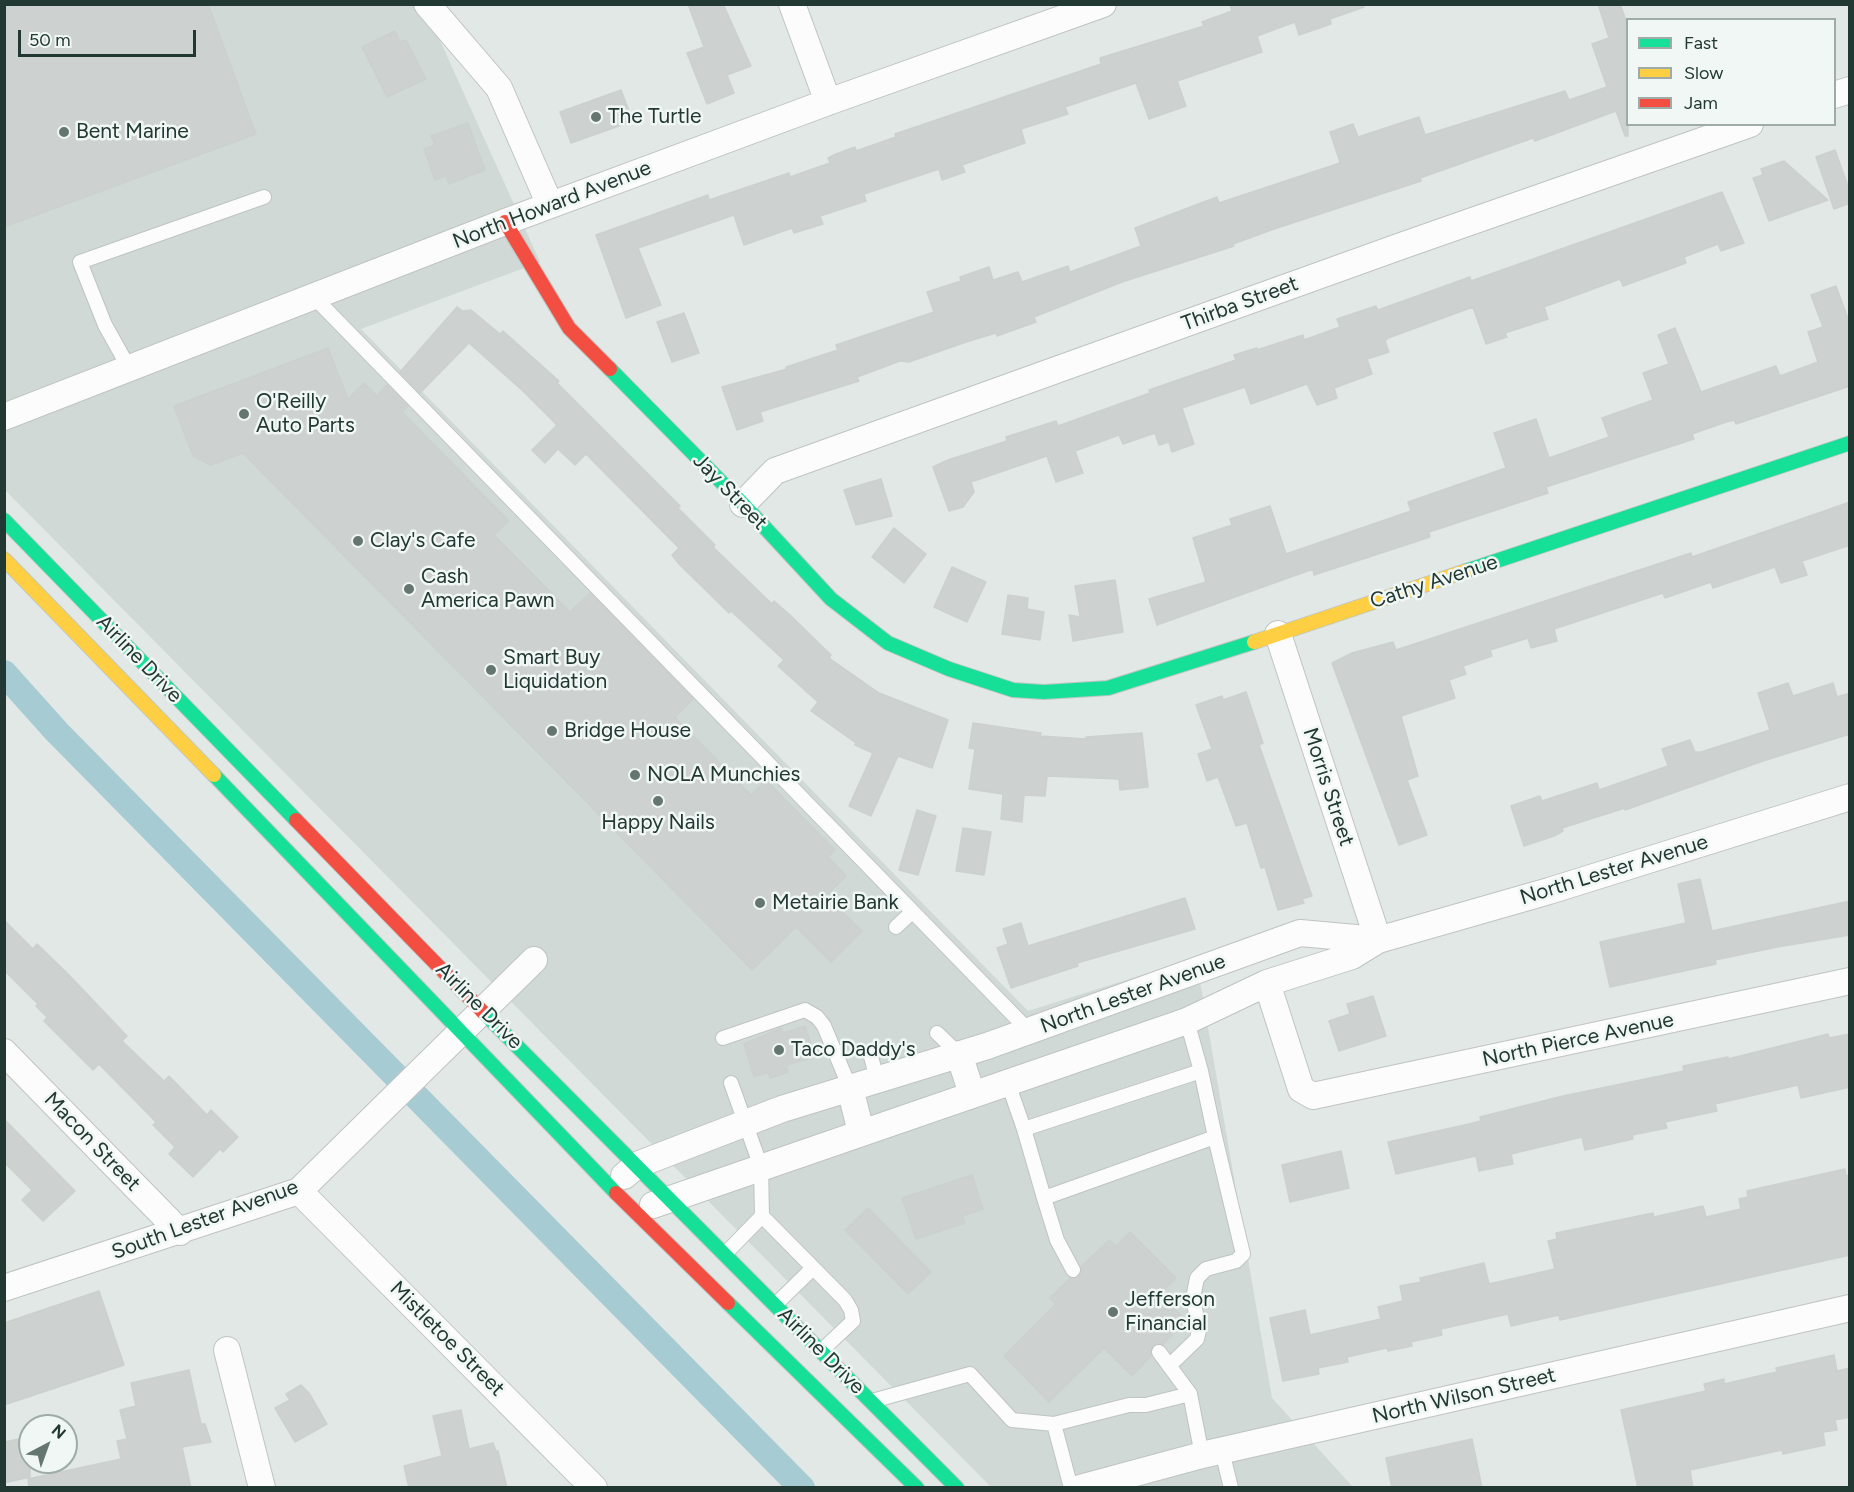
<!DOCTYPE html>
<html>
<head>
<meta charset="utf-8">
<style>
  body { margin:0 }
  #map { position:relative; width:1854px; height:1492px; overflow:hidden; background:#e2e8e5; font-family:Figtree,sans-serif }
  canvas { display:block }
  .frame { position:absolute; inset:0; border:6px solid #223833; pointer-events:none }
  .legend { position:absolute; left:1626px; top:18px; width:210px; height:108px; box-sizing:border-box; background:#f0f7f4; border:2px solid #9eaba7; margin:0; padding:8px 10px; list-style:none; font-size:18px; color:#223833 }
  .legend li { display:flex; align-items:center; gap:12px; height:30px }
  .legend b { width:30px; border:2px solid #9eaba7 }
  .north { position:absolute; left:18px; top:1414px; width:60px; height:60px; box-sizing:border-box; background:#f0f7f4; border:2px solid #9eaba7; border-radius:50%; rotate:41deg; font-size:16px; font-weight:700; line-height:24px; text-align:center; color:#223833 }
  .north::after { content:''; display:block; margin:auto; width:21px; height:27px; background:#657671; clip-path:polygon(50% 0,100% 100%,50% 72%,0 100%) }
  .scale { position:absolute; left:18px; top:30px; width:178px; height:27px; box-sizing:border-box; border:3px solid #223833; border-top:0; padding-left:8px; font-size:18px; line-height:21px; white-space:nowrap; color:#223833; -webkit-text-stroke:4px #f0f7f4; paint-order:stroke }
</style>
</head>
<body>
<div id="map">
<canvas width="1854" height="1492"></canvas>
<div class="frame"></div>
<ul class="legend">
<li><b style="height:8px;background:#16e098"></b>Fast</li>
<li><b style="height:8px;background:#ffcf43"></b>Slow</li>
<li><b style="height:8px;background:#f24e42"></b>Jam</li>
</ul>
<div class="north">N</div>
<div class="scale">50 m</div>
</div>
<script>
const ctx = document.querySelector('canvas').getContext('2d');
ctx.lineJoin = 'round';
function fillPath(path, color) { ctx.fillStyle = color; ctx.fill(path, 'evenodd'); }
const toPath = rows => new Path2D(rows.map(r => 'M' + r).join(''));
function stroke(path, color, width, dash) { ctx.strokeStyle = color; ctx.lineWidth = width; ctx.lineCap = dash ? 'butt' : 'round'; ctx.setLineDash(dash || []); ctx.stroke(path); }
function drawText(font, color, halo, rows, align = 'center') {
  ctx.font = font + ' Figtree,sans-serif'; ctx.lineWidth = 5; ctx.setLineDash([]); ctx.textBaseline = 'middle'; ctx.strokeStyle = halo; ctx.fillStyle = color; for (const [text, x, y, turn = 0] of rows) {
    ctx.save(); ctx.translate(x, y); ctx.rotate((+turn || 0) * Math.PI / 180); ctx.textAlign = isNaN(turn) ? turn : align; if (halo) ctx.strokeText(text, 0, 0); ctx.fillText(text, 0, 0); ctx.restore();
  }
}
const built = toPath([
  [4,5,424,5,540,262,361,329,1028,1011,1196,958,1272,1398,1353,1487,991,1487,5,490]
]);
const canal = toPath([
  [4,673,57,732,802,1488]
]);
const building = toPath([
  [4,4,208,4,256,134,4,227,4,4],
  [688,4,723,4,751,66,727,75,734,93,707,104,687,53,704,47,688,4],
  [1230,4,1363,4,1364,7,1330,19,1331,24,1299,35,1295,22,1257,36,1262,52,1177,81,1186,106,1149,119,1136,83,1065,107,1068,114,1021,129,1025,143,962,165,965,172,942,180,939,169,864,194,866,201,820,216,823,224,794,233,792,228,744,245,734,215,638,248,661,305,626,318,596,235,708,195,709,200,789,173,790,177,830,163,828,158,836,154,855,147,856,151,896,137,895,134,1101,64,1100,58,1204,26,1202,22,1232,11,1230,4],
  [1598,4,1620,4,1628,26,1628,136,1625,136,1616,111,1535,141,1533,138,1420,178,1421,181,1274,229,1233,244,1234,246,1122,282,1034,317,1036,322,997,336,996,333,966,342,909,362,900,361,857,377,859,381,760,412,763,421,737,430,722,387,787,369,786,367,838,350,836,345,934,312,927,292,961,281,960,277,989,267,993,280,1018,272,1022,282,1068,266,1070,272,1141,246,1135,228,1217,197,1219,203,1337,164,1340,162,1330,132,1353,124,1358,137,1419,117,1425,135,1565,91,1569,100,1607,87,1592,44,1609,38,1598,4],
  [395,31,400,42,406,40,426,79,387,97,362,47,395,31],
  [621,90,633,121,571,143,560,112,621,90],
  [468,123,485,170,449,184,446,176,435,180,424,149,435,145,431,136,468,123],
  [1835,150,1850,192,1850,203,1834,209,1816,157,1835,150],
  [1784,161,1828,200,1769,221,1753,178,1763,175,1761,169,1784,161],
  [1722,192,1744,243,1721,251,1718,244,1684,257,1686,263,1623,286,1620,279,1544,307,1548,319,1505,333,1507,337,1486,344,1473,307,1388,338,1385,341,1389,352,1367,359,1372,374,1334,388,1337,398,1317,405,1307,384,1251,404,1245,387,1182,408,1194,444,1172,452,1169,442,1159,445,1155,433,1123,444,1119,435,1075,451,1083,473,1056,482,1047,456,971,482,974,492,963,507,949,511,933,467,948,460,1007,441,1006,437,1056,421,1058,426,1150,393,1149,390,1236,360,1234,355,1257,348,1257,350,1303,335,1304,340,1340,327,1337,319,1376,306,1378,310,1470,277,1471,281,1722,192],
  [1836,286,1850,324,1850,386,1736,424,1734,420,1726,422,1692,434,1694,439,1546,487,1548,493,1429,532,1430,537,1314,575,1313,569,1157,625,1149,599,1206,582,1193,538,1232,525,1230,519,1270,506,1286,554,1411,511,1408,502,1506,468,1494,433,1536,419,1549,458,1609,437,1602,418,1653,400,1643,373,1669,364,1658,335,1675,328,1701,392,1776,366,1780,376,1818,362,1808,332,1823,327,1811,295,1836,286],
  [457,307,463,311,471,310,500,334,503,331,559,381,557,383,680,506,678,508,715,545,713,547,772,604,774,601,790,615,831,655,829,658,879,693,948,720,932,768,898,756,871,816,849,806,873,753,855,745,856,743,811,711,818,702,778,666,784,660,731,611,729,613,679,564,672,555,679,548,586,454,575,465,558,449,545,463,532,450,557,425,523,391,469,343,420,393,400,372,457,307],
  [684,313,699,353,672,362,657,322,684,313],
  [328,348,348,399,364,383,377,396,387,385,408,406,402,412,509,521,494,535,570,612,590,593,693,699,675,717,751,795,766,780,835,850,828,857,846,876,826,896,862,931,831,962,796,927,752,970,243,453,211,465,193,456,174,406,328,348],
  [881,479,892,516,856,525,844,490,881,479],
  [1850,502,1850,545,1802,561,1807,575,1781,583,1775,567,1713,588,1711,582,1665,598,1663,593,1554,629,1557,641,1531,648,1528,638,1490,650,1492,656,1463,666,1466,674,1449,680,1455,698,1401,716,1418,776,1407,780,1427,835,1399,845,1332,663,1352,653,1393,642,1396,650,1691,553,1692,557,1850,502],
  [894,528,926,554,904,583,872,557,894,528],
  [952,567,986,582,967,622,934,607,952,567],
  [1115,580,1123,632,1073,641,1069,615,1080,617,1075,586,1115,580],
  [1008,595,1028,598,1027,609,1044,612,1040,640,1002,634,1008,595],
  [1788,683,1793,696,1833,683,1837,697,1850,693,1850,734,1763,761,1625,810,1625,808,1562,828,1563,831,1554,836,1524,846,1511,806,1540,796,1542,801,1597,783,1599,790,1668,766,1662,749,1690,740,1695,752,1701,752,1770,730,1758,693,1788,683],
  [1246,692,1263,743,1259,745,1312,896,1302,899,1304,903,1278,910,1265,867,1261,868,1247,823,1236,826,1218,777,1207,781,1198,754,1212,749,1196,705,1222,696,1223,700,1246,692],
  [973,723,1041,733,1040,736,1086,739,1086,737,1142,733,1148,787,1120,790,1119,779,1047,776,1045,796,1024,795,1022,822,1001,819,1003,794,969,789,975,749,969,748,973,723],
  [917,810,936,816,918,875,899,870,917,810],
  [963,828,991,832,984,875,956,871,963,828],
  [1700,879,1712,931,1850,901,1850,935,1777,947,1715,960,1716,964,1610,987,1600,942,1686,923,1678,884,1700,879],
  [1185,898,1195,929,1077,963,1078,966,1011,988,997,948,1008,944,1003,929,1021,923,1028,946,1185,898],
  [4,920,33,949,37,944,68,974,127,1036,122,1041,164,1081,169,1076,207,1115,211,1110,238,1137,223,1152,220,1149,193,1177,169,1154,175,1147,153,1125,156,1122,99,1064,93,1070,44,1021,47,1017,36,1006,38,1004,4,970,4,920],
  [1373,996,1386,1036,1339,1051,1329,1021,1350,1014,1347,1004,1373,996],
  [805,1026,815,1057,786,1065,788,1072,770,1078,768,1072,754,1077,744,1044,781,1028,783,1033,805,1026],
  [1828,1034,1829,1038,1850,1034,1850,1087,1801,1098,1798,1085,1715,1104,1717,1111,1665,1122,1667,1128,1632,1135,1633,1139,1585,1150,1582,1137,1511,1154,1513,1164,1479,1171,1476,1156,1396,1174,1388,1142,1469,1124,1481,1121,1480,1117,1563,1096,1684,1071,1683,1066,1728,1057,1728,1059,1828,1034],
  [4,1119,75,1191,43,1221,22,1200,32,1190,4,1162,4,1119],
  [1341,1151,1349,1188,1290,1202,1282,1165,1341,1151],
  [1845,1169,1846,1176,1850,1175,1850,1255,1560,1320,1559,1315,1511,1326,1508,1314,1441,1329,1442,1335,1411,1342,1412,1346,1388,1351,1387,1348,1347,1357,1348,1362,1318,1368,1319,1374,1283,1381,1270,1318,1305,1310,1310,1335,1381,1319,1378,1307,1403,1301,1400,1286,1421,1282,1420,1278,1484,1263,1489,1284,1555,1269,1548,1241,1557,1239,1556,1233,1653,1213,1654,1217,1703,1206,1706,1217,1741,1209,1739,1199,1748,1197,1747,1191,1845,1169],
  [972,1175,983,1209,962,1216,965,1223,916,1239,902,1198,972,1175],
  [868,1208,931,1272,908,1294,845,1230,868,1208],
  [1130,1232,1176,1278,1160,1294,1187,1321,1163,1344,1153,1345,1151,1356,1132,1376,1104,1348,1049,1402,1004,1356,1056,1304,1050,1298,1070,1278,1080,1275,1081,1267,1109,1240,1116,1246,1130,1232],
  [99,1291,124,1365,4,1405,4,1323,99,1291],
  [1834,1355,1837,1371,1850,1368,1850,1417,1835,1420,1837,1430,1823,1432,1825,1445,1783,1454,1782,1450,1690,1470,1693,1488,1638,1488,1621,1410,1706,1391,1704,1384,1724,1379,1724,1384,1767,1374,1777,1372,1776,1368,1834,1355],
  [189,1370,201,1424,205,1424,211,1442,182,1447,191,1488,29,1488,28,1479,121,1459,117,1441,127,1439,120,1410,136,1406,131,1383,189,1370],
  [301,1385,309,1393,327,1424,295,1442,275,1408,290,1400,286,1394,301,1385],
  [461,1410,469,1449,493,1443,496,1451,498,1451,507,1488,409,1488,404,1466,442,1456,433,1416,461,1410],
  [30,1437,30,1477,4,1483,4,1442,30,1437],
  [1472,1439,1482,1488,1392,1488,1386,1458,1472,1439]
]);
const lane = toPath([
  [313,296,1029,1031],
  [129,368,105,325,80,262,264,197],
  [896,927,912,912],
  [937,1033,959,1054],
  [723,1038,805,1010,817,1017,824,1026,850,1088],
  [870,1053,877,1079],
  [1201,1071,1215,1137],
  [1008,1083,1024,1129],
  [1044,1198,1057,1240,1073,1270],
  [762,1216,845,1300,851,1310,853,1321,821,1351],
  [725,1254,762,1216,761,1167,731,1083],
  [775,1305,813,1268],
  [1159,1352,1190,1394,1202,1455],
  [1169,1366,1197,1339,1199,1330,1193,1298,1197,1278,1206,1269,1236,1261,1243,1254,1215,1137,1044,1198,1024,1129,1201,1071,1187,1021],
  [872,1401,970,1374,1012,1420,1054,1424,1129,1405,1146,1405,1190,1394],
  [1054,1424,1071,1488],
  [1222,1451,1231,1488]
]);
const street = toPath([
  [427,4,499,88,550,205],
  [792,4,828,102],
  [1834,95,1850,90],
  [4,417,505,222,828,102,1103,4],
  [743,504,775,471,1404,245,1750,124],
  [1278,634,1378,940],
  [1267,983,1301,1089,1313,1096,1850,981],
  [4,1052,180,1232],
  [959,1054,972,1094],
  [850,1088,861,1132],
  [624,1176,637,1165,782,1109,987,1046,1300,933,1378,940],
  [299,1191,594,1488],
  [653,1205,1187,1021,1267,983,1352,956,1378,940,1549,891,1850,797],
  [4,1288,299,1191,534,960],
  [227,1350,262,1488],
  [1080,1488,1202,1455,1850,1308]
]);
const fast = toPath([
  [610,369,743,504,831,599,888,643,949,669,1013,690,1044,692,1108,688,1254,642],
  [4,520,296,820],
  [1466,571,1850,443],
  [214,775,616,1193],
  [483,1012,957,1488],
  [728,1303,917,1488]
]);
const slow = toPath([
  [4,559,214,775],
  [1254,642,1466,571]
]);
const jam = toPath([
  [505,222,569,328,610,369],
  [296,820,483,1012],
  [616,1193,728,1303]
]);
const markers = [
  [596,117,6,"#657671"],
  [64,132,6,"#657671"],
  [244,414,6,"#657671"],
  [358,541,6,"#657671"],
  [409,589,6,"#657671"],
  [491,670,6,"#657671"],
  [552,731,6,"#657671"],
  [635,775,6,"#657671"],
  [658,801,6,"#657671"],
  [760,903,6,"#657671"],
  [779,1050,6,"#657671"],
  [1113,1312,6,"#657671"]
];
const poiNames = [
  ["The Turtle",608,117],
  ["Bent Marine",76,132],
  ["O'Reilly",256,402],
  ["Auto Parts",256,426],
  ["Clay's Cafe",370,541],
  ["Cash",421,577],
  ["America Pawn",421,601],
  ["Smart Buy",503,658],
  ["Liquidation",503,682],
  ["Bridge House",564,731],
  ["NOLA Munchies",647,775],
  ["Happy Nails",658,823,"center"],
  ["Metairie Bank",772,903],
  ["Taco Daddy's",791,1050],
  ["Jefferson",1125,1300],
  ["Financial",1125,1324]
];
const streetNames = [
  ["North Howard Avenue",552,205,-21],
  ["Thirba Street",1240,304,-20],
  ["Jay Street",730,492,46],
  ["Cathy Avenue",1434,582,-18],
  ["Airline Drive",139,659,46],
  ["Morris Street",1328,787,72],
  ["North Lester Avenue",1614,870,-17],
  ["North Lester Avenue",1133,994,-20],
  ["Airline Drive",479,1006,45],
  ["North Pierce Avenue",1578,1040,-12],
  ["Macon Street",92,1142,46],
  ["South Lester Avenue",205,1220,-20],
  ["Mistletoe Street",447,1339,45],
  ["Airline Drive",821,1351,45],
  ["North Wilson Street",1464,1396,-13]
];
fillPath(built, '#d0d9d5');
stroke(canal, '#a6cbd3', 26);
fillPath(building, '#cdd1d0');
stroke(building, '#cbd1ce', 1.5);
stroke(lane, '#bfc4c2', 16);
stroke(street, '#bfc4c2', 28);
stroke(fast, '#bec5c2', 16);
stroke(slow, '#bec5c2', 16);
stroke(jam, '#bec5c2', 16);
stroke(lane, '#fbfcfb', 14);
stroke(street, '#fbfcfb', 26);
stroke(fast, '#16e098', 14);
stroke(slow, '#ffcf43', 14);
stroke(jam, '#f24e42', 14);
for (const [x, y, r, color] of markers) { const dot = new Path2D(); dot.arc(x, y, r, 0, 2 * Math.PI); ctx.fillStyle = color; ctx.fill(dot); stroke(dot, '#f0f7f4', 2); }
drawText('21px', '#223833', '#f0f7f4', poiNames, 'left');
drawText('21px', '#223833', '#f0f7f4', streetNames);
</script>
</body>
</html>
